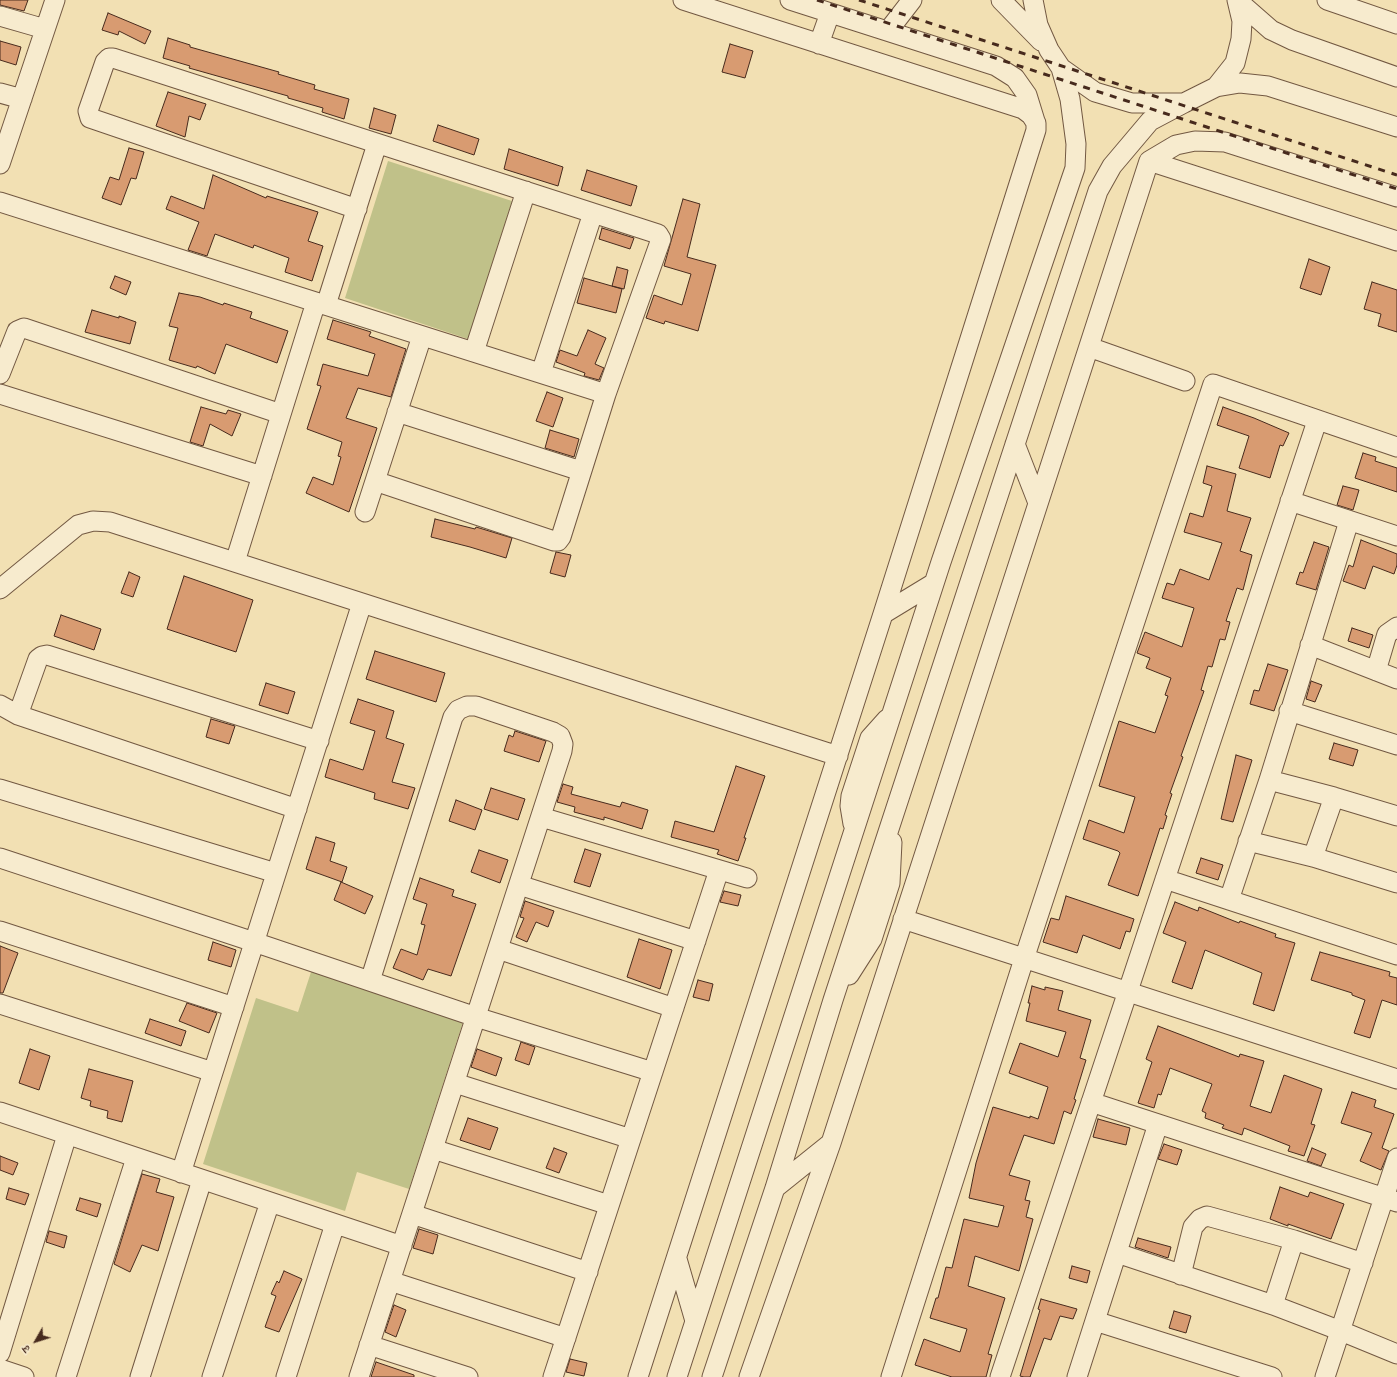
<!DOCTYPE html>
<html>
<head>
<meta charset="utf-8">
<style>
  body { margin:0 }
  #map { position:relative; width:1397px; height:1377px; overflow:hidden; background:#f2e0b3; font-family:"IM FELL Double Pica","Noto Serif Devanagari",serif }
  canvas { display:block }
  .north { position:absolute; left:16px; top:1321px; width:40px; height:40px; -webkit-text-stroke:3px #f7ebce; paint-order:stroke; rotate:231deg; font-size:11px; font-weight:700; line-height:16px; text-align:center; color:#472a1d }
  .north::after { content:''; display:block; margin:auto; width:14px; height:18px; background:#472a1d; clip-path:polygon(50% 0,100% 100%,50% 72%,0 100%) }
</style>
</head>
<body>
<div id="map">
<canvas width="1397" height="1377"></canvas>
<div class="north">उ</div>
</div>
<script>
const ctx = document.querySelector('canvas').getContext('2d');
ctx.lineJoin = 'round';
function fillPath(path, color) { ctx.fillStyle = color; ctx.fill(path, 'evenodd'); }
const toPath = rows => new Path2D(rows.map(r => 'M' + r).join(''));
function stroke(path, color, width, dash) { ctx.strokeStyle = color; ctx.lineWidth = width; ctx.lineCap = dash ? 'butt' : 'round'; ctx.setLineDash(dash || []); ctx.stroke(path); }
const green = toPath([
  [388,161,512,201,468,339,345,298],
  [312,969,464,1019,409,1189,357,1172,345,1211,203,1164,256,998,298,1012]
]);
const building = toPath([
  [0,0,28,0,24,11,0,5,0,0],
  [108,13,151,31,145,44,119,31,118,35,102,30,108,13],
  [168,38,190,45,190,47,279,72,278,74,315,85,314,89,349,99,344,119,322,112,323,108,288,98,288,96,189,68,190,66,163,58,168,38],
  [0,41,21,47,16,65,0,60,0,41],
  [730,44,753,51,745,78,722,72,730,44],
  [168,92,206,104,200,120,189,116,185,137,156,126,168,92],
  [374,108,396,115,391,134,369,128,374,108],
  [438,125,479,139,474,155,433,141,438,125],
  [129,148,144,152,136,179,131,178,121,205,102,198,110,177,119,180,129,148],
  [509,149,563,167,558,186,504,169,509,149],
  [587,170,637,186,631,206,581,190,587,170],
  [213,175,266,198,267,196,318,212,308,241,323,246,312,281,285,272,289,258,254,245,253,248,215,234,207,256,188,250,199,222,166,209,171,196,204,209,213,175],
  [683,199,700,204,687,257,716,265,698,331,665,321,664,324,646,318,654,295,682,305,691,274,664,266,683,199],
  [602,228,634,238,630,249,599,239,602,228],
  [1309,259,1330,267,1321,295,1300,288,1309,259],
  [617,267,628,270,624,289,612,286,617,267],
  [115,276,131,282,126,295,110,288,115,276],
  [584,278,622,289,616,313,577,303,584,278],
  [1372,282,1397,290,1397,332,1378,326,1381,314,1364,309,1372,282],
  [179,293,200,297,223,305,224,303,252,312,250,318,288,331,277,363,226,344,215,374,197,366,196,368,169,360,178,328,169,326,179,293],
  [92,310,119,318,119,316,136,322,130,344,85,332,92,310],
  [333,320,371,332,369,336,406,349,391,397,358,388,346,418,377,428,349,512,306,493,313,477,333,485,341,457,338,456,342,442,307,429,321,386,317,385,323,364,368,376,375,354,327,339,333,320],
  [588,330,606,338,595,364,604,368,599,380,584,376,585,373,556,362,560,350,577,356,588,330],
  [547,392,563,398,553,427,536,421,547,392],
  [201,407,226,414,228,410,241,414,232,436,210,424,203,446,190,442,201,407],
  [1223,407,1254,418,1289,433,1283,446,1280,445,1270,478,1239,468,1249,436,1217,425,1223,407],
  [550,430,579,439,574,457,545,448,550,430],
  [1363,453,1376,457,1375,461,1397,468,1397,492,1355,478,1363,453],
  [1207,466,1236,474,1227,511,1251,518,1240,551,1252,555,1243,590,1237,588,1226,621,1230,622,1225,640,1220,639,1212,667,1208,666,1201,690,1204,691,1181,756,1183,757,1170,793,1172,794,1165,815,1167,816,1163,829,1160,828,1138,896,1108,885,1120,853,1118,851,1083,839,1089,820,1124,833,1135,797,1099,786,1109,753,1119,721,1155,733,1168,696,1165,695,1171,678,1146,668,1150,658,1137,653,1145,632,1182,647,1194,608,1162,598,1167,583,1174,585,1180,569,1209,580,1222,543,1184,532,1190,513,1203,517,1212,486,1203,483,1207,466],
  [1343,486,1359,490,1353,510,1337,505,1343,486],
  [435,519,475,529,476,527,512,538,506,558,470,547,431,537,435,519],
  [1361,540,1397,554,1397,565,1394,574,1373,566,1365,589,1343,581,1349,565,1353,567,1361,540],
  [1314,542,1329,547,1316,590,1296,584,1300,572,1303,573,1314,542],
  [556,552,571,555,565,577,550,573,556,552],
  [129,572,140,577,133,597,121,593,129,572],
  [184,576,253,600,236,652,167,629,184,576],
  [61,615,101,629,94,650,54,636,61,615],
  [1352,628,1373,635,1369,648,1348,641,1352,628],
  [375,651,445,673,436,702,366,679,375,651],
  [1268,664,1288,670,1274,711,1250,704,1254,690,1259,691,1268,664],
  [1311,681,1322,685,1315,702,1306,699,1311,681],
  [266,683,295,692,288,714,259,705,266,683],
  [358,699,394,711,386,738,404,744,392,782,415,788,408,809,374,799,375,793,325,777,330,759,363,770,375,731,350,723,358,699],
  [211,719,235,726,229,744,206,737,211,719],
  [515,731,546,741,539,762,504,751,509,735,513,737,515,731],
  [1334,743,1358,750,1353,766,1329,759,1334,743],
  [1236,755,1252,760,1233,822,1221,819,1236,755],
  [736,766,765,776,744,838,746,838,738,861,717,854,719,850,671,837,675,821,714,832,736,766],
  [563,784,573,787,571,794,620,807,622,802,648,810,642,829,604,817,604,820,574,812,575,807,557,802,563,784],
  [491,788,525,799,518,820,484,809,491,788],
  [456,800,482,810,475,830,449,821,456,800],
  [316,837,335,843,330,861,347,867,342,882,306,869,316,837],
  [585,849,601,854,590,887,574,882,585,849],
  [479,850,508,860,500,883,471,872,479,850],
  [1201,858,1223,865,1218,880,1196,873,1201,858],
  [420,878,454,890,452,896,476,904,451,976,428,969,423,980,393,968,401,949,417,955,425,925,421,924,427,904,413,899,420,878],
  [341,882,373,896,365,914,334,900,341,882],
  [724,891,741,895,738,906,720,902,724,891],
  [1066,896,1134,919,1130,932,1126,931,1120,949,1083,935,1077,953,1043,942,1051,918,1059,920,1066,896],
  [525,901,554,911,548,927,536,922,527,942,516,937,524,918,520,917,525,901],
  [1175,902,1198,911,1199,907,1239,923,1240,921,1276,934,1275,937,1295,943,1274,1011,1253,1004,1262,973,1205,950,1192,989,1172,982,1186,942,1163,933,1175,902],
  [639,939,672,950,660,989,627,977,639,939],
  [213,942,236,950,231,967,208,960,213,942],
  [0,946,18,953,3,993,0,993,0,946],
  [1320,952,1390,972,1389,976,1397,978,1397,1005,1382,1000,1370,1038,1354,1033,1365,1000,1352,995,1352,993,1311,980,1320,952],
  [698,980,713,984,709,1001,693,997,698,980],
  [1032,986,1045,990,1045,987,1063,991,1058,1010,1091,1020,1080,1058,1086,1060,1074,1099,1076,1100,1071,1114,1064,1111,1054,1144,1024,1135,1009,1175,1030,1181,1025,1200,1030,1201,1026,1217,1033,1219,1019,1271,975,1256,968,1286,1005,1298,988,1354,992,1355,986,1377,952,1377,915,1365,924,1339,960,1352,967,1329,930,1318,936,1298,938,1298,946,1267,952,1268,964,1219,998,1227,1004,1206,969,1198,976,1163,993,1107,1030,1118,1030,1116,1038,1119,1048,1087,1009,1073,1020,1043,1058,1057,1066,1032,1026,1021,1030,1003,1028,1003,1032,986],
  [187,1003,217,1013,209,1033,179,1021,187,1003],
  [150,1019,186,1031,181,1046,145,1033,150,1019],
  [1158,1026,1239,1057,1240,1054,1264,1061,1250,1106,1271,1113,1284,1075,1322,1089,1311,1124,1315,1125,1304,1156,1288,1151,1290,1146,1244,1128,1242,1135,1222,1128,1224,1125,1205,1118,1206,1113,1202,1111,1212,1084,1170,1068,1161,1095,1158,1094,1154,1108,1138,1103,1152,1062,1146,1059,1158,1026],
  [521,1042,535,1047,529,1065,515,1060,521,1042],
  [30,1049,50,1056,39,1090,19,1083,30,1049],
  [477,1049,502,1058,496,1076,471,1067,477,1049],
  [89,1069,133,1081,122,1122,107,1118,108,1111,90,1106,91,1101,81,1098,89,1069],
  [1352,1092,1376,1100,1374,1107,1394,1114,1382,1148,1389,1151,1381,1170,1360,1161,1372,1133,1341,1123,1352,1092],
  [468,1118,498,1128,490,1150,460,1140,468,1118],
  [1098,1119,1130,1128,1126,1145,1093,1137,1098,1119],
  [1164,1144,1182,1150,1177,1165,1158,1159,1164,1144],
  [554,1148,567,1153,559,1173,546,1168,554,1148],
  [1312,1148,1326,1154,1321,1166,1307,1161,1312,1148],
  [0,1156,18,1163,13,1175,0,1170,0,1156],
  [142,1174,160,1179,156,1192,174,1197,158,1251,142,1245,130,1272,114,1264,142,1174],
  [1280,1187,1308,1197,1310,1192,1344,1204,1331,1239,1288,1224,1288,1226,1270,1219,1280,1187],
  [9,1188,29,1194,25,1205,6,1199,9,1188],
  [80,1198,101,1204,97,1217,76,1210,80,1198],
  [419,1229,438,1235,433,1254,413,1248,419,1229],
  [49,1231,67,1236,64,1248,46,1242,49,1231],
  [1138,1238,1171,1247,1168,1258,1135,1247,1138,1238],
  [1072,1266,1090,1271,1087,1283,1069,1278,1072,1266],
  [284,1271,302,1279,279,1332,265,1327,276,1296,271,1294,277,1281,279,1283,284,1271],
  [1041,1299,1077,1309,1073,1319,1060,1316,1051,1340,1044,1338,1030,1377,1024,1377,1020,1376,1040,1310,1038,1309,1041,1299],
  [394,1305,406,1310,396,1337,385,1332,394,1305],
  [1174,1311,1191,1316,1186,1333,1169,1328,1174,1311],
  [570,1359,587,1363,584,1376,566,1372,570,1359],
  [376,1362,414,1375,414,1377,371,1377,376,1362]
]);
const minor = toPath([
  [790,0,996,66,1015,78,1027,95,1035,121],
  [1001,0,1041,41],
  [1033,0,1038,25,1049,50,1061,68,1095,92,1132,103,1184,103,1216,87,1235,63,1241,39,1242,21,1237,0],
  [1327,0,1397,24],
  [1238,1,1271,30,1292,40,1397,77],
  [0,16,45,29],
  [888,31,912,0],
  [819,44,830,13],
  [1216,87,1240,83,1268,86,1397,127],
  [0,93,22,99],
  [1149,161,1397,241],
  [0,164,55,0],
  [0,202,606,394],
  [357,209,90,118,88,111,105,62,109,58,113,58,658,234,661,239,606,394,561,537,558,541,554,541,375,481],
  [326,305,377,144],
  [1089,347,1185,381],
  [474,352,526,191],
  [541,373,593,213],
  [0,374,17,331,24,328,281,414],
  [0,394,262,476],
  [397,412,581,471],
  [1015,444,1038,503],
  [1290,501,1397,536],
  [365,512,422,336],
  [235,562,316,302],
  [0,589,78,525,93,521,110,522,838,756],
  [883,614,934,583],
  [1310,645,1397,679],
  [1376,671,1387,634,1397,627],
  [0,705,18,715,297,809],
  [1289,711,1397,745],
  [18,715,38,659,42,656,47,655,319,741],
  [1269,780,1334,797],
  [0,789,276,873],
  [541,817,747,878],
  [853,824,850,806,851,796,870,738,887,719],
  [1248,841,1313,857,1397,883],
  [1313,857,1334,797,1397,816],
  [0,858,254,942,476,1017,653,1072],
  [1165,879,1397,955],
  [519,885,696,941],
  [1229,900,1269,780,1349,521],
  [903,919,1397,1079],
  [0,931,234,1007],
  [498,949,674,1008],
  [849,975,872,939,890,883,892,842],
  [0,1004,213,1072],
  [455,1083,631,1139],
  [1091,1102,1397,1202],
  [0,1112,402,1246],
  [433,1149,609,1205],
  [181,1173,362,603],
  [775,1188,831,1143],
  [412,1214,588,1272],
  [1117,1253,1273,1305,1294,1240],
  [677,1259,695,1321],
  [1181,1275,1193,1227,1200,1219,1207,1216,1294,1240,1363,1263],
  [390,1281,566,1338],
  [1273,1305,1341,1331,1397,1354],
  [1095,1321,1272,1377],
  [369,1345,468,1377],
  [0,1353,67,1135],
  [0,1369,24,1377],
  [66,1377,136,1158],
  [140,1377,202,1180],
  [212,1377,270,1202],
  [286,1377,335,1224],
  [359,1377,562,751,563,744,560,736,553,732,476,706,467,706,458,710,453,717,370,981],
  [553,1377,719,870],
  [638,1377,883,614,1036,130,1036,123,1031,115,1023,109,683,0],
  [677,1377,941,562,1075,168,1076,144,1070,99,1061,68],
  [712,1377,775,1188,833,1000,1098,191,1112,166,1150,121,1184,103],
  [749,1377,831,1143,1149,161,1176,145,1195,141,1225,142,1397,197],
  [891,1377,1024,959,1213,384,1397,447],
  [1000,1377,1317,421],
  [1077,1377,1158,1124],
  [1325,1377,1397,1158]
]);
const rail = toPath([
  [817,0,1397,189],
  [859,0,1397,175]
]);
fillPath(green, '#c0c189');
fillPath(building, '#d89b71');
stroke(building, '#472a1d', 1);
stroke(minor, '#725842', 21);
stroke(minor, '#f7ebce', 19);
stroke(rail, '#472a1d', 3, [7, 7]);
</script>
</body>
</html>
